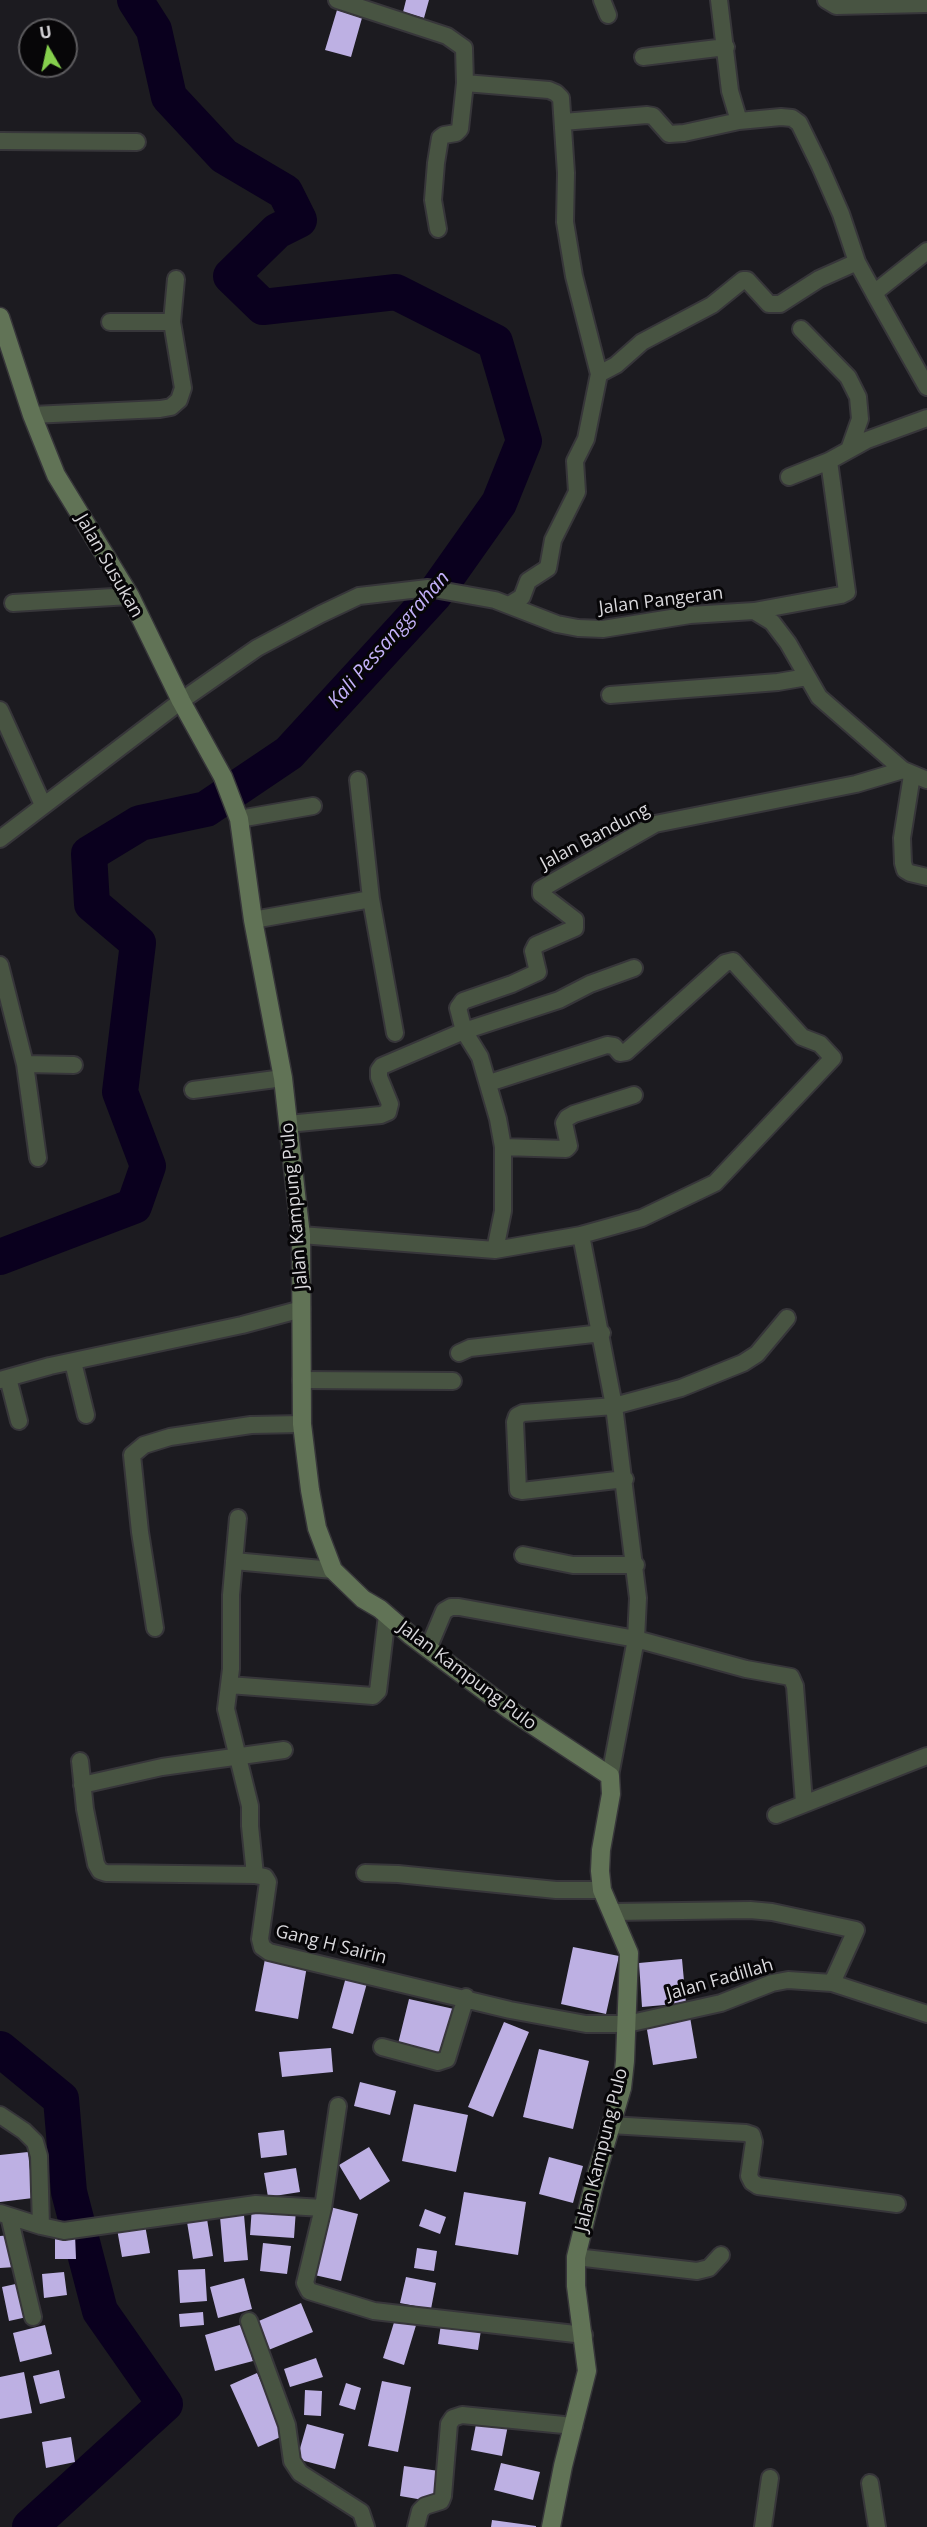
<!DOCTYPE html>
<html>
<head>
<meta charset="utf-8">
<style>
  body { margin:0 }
  #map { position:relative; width:927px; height:2527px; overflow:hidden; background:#1c1b20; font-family:"Open Sans",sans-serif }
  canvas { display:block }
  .north { position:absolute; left:18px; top:18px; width:60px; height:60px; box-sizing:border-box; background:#070608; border:2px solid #5b5a5d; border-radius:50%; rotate:351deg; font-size:16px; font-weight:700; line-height:24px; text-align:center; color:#dad9dd }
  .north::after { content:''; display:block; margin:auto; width:21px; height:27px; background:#85cf4d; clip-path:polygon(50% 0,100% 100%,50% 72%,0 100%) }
</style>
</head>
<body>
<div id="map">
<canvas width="927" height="2527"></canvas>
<div class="north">U</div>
</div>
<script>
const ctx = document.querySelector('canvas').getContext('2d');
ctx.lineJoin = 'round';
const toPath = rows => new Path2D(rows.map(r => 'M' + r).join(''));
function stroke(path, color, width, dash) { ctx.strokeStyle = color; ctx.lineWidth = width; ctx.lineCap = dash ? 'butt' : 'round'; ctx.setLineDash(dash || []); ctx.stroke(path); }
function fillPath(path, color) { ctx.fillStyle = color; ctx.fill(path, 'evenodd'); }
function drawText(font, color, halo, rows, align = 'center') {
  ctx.font = font + ' "Open Sans",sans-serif'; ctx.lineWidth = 6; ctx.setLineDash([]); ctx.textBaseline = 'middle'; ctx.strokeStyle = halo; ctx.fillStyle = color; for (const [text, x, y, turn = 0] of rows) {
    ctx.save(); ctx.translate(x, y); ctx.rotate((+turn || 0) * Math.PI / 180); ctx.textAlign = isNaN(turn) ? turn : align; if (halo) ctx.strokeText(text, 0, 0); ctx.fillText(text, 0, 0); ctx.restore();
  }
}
const river = toPath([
  [0,1257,134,1206,148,1166,120,1092,138,943,92,904,89,854,140,823,206,809,289,753,434,595,499,503,524,441,495,342,396,292,263,307,231,276,277,231,299,220,285,192,224,156,169,97,154,30,135,0],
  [0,2049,61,2099,69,2192,100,2311,165,2404,30,2527]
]);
const building = toPath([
  [406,0,429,0,424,18,403,12],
  [337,10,362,18,351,57,325,50],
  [573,1947,619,1956,606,2014,561,2004],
  [265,1959,307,1966,298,2019,255,2011],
  [682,1959,686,2003,642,2007,639,1963],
  [346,1977,367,1983,353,2034,332,2028],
  [409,1999,454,2009,442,2058,397,2048],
  [690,2017,697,2058,653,2065,646,2024],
  [504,2022,529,2032,493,2117,468,2107],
  [331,2048,333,2072,282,2077,279,2052],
  [539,2049,589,2061,573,2129,523,2117],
  [360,2082,396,2091,390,2115,354,2106],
  [414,2104,468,2115,456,2172,402,2161],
  [284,2130,287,2155,261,2158,258,2133],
  [369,2147,390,2181,360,2200,339,2165],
  [28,2152,33,2198,0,2202,0,2155],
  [549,2157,583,2166,573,2203,539,2194],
  [296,2168,300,2192,268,2197,264,2173],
  [464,2192,526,2202,518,2255,455,2245],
  [252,2206,296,2209,294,2238,250,2235],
  [326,2206,358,2214,341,2281,310,2274],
  [425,2209,446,2217,440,2234,419,2226],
  [244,2215,248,2260,224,2262,220,2217],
  [207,2219,213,2256,193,2259,187,2222],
  [145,2225,150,2253,122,2257,117,2229],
  [55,2234,75,2234,76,2259,55,2259],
  [12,2235,15,2267,0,2268,0,2236],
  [263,2243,291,2246,287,2274,260,2271],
  [417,2248,437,2251,434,2271,414,2268],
  [205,2269,207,2301,180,2303,178,2270],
  [64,2272,67,2295,44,2298,42,2274],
  [406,2277,436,2283,431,2309,400,2303],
  [244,2278,252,2309,218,2318,210,2287],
  [20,2283,27,2317,9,2321,2,2287],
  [301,2303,313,2332,266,2351,254,2323],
  [203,2312,204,2325,180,2327,179,2314],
  [396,2316,417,2322,404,2365,383,2358],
  [243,2324,253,2361,215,2371,205,2335],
  [441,2324,481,2330,478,2350,438,2344],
  [45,2325,52,2354,20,2362,13,2333],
  [316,2358,323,2377,290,2387,284,2369],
  [59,2370,65,2398,40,2404,33,2376],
  [24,2372,32,2413,0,2419,0,2377],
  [257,2373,285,2435,258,2447,230,2385],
  [382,2381,411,2387,398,2452,368,2446],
  [346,2383,361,2388,355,2410,339,2405],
  [305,2390,322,2391,321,2416,304,2415],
  [477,2419,508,2425,502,2456,471,2450],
  [307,2424,344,2434,335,2469,297,2459],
  [71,2437,75,2462,46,2468,42,2442],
  [501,2463,540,2472,533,2500,494,2490],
  [404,2466,439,2471,435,2502,400,2496],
  [492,2520,536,2526,536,2527,491,2527]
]);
const street = toPath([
  [337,0,447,36,464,48,465,83,460,129,456,133,444,135,440,138,436,163,433,200,438,229],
  [602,0,608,15],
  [719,0,730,91,739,121],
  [826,0,836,6,927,4],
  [643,57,726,47],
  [465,83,549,90,556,93,561,98,566,173,565,222,574,276,599,374],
  [563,122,647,115,653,116,669,134,684,133,739,121,781,117,792,118,799,123,820,166,841,214,857,262,874,293,927,251],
  [0,141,137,142],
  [874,293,927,387],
  [110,322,172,322],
  [801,329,848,377,858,397,860,419,849,450],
  [32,415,160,409,171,407,179,400,183,388,172,322,176,279],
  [789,477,829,461,867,440,927,418],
  [13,603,130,596],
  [509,605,522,597,528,581,548,568,553,540,577,492,575,461,586,439,599,374,616,365,642,342,712,305,743,280,747,280,769,304,780,304,819,279,857,262],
  [754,611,841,595,847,592,829,461],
  [610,695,778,682,807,677],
  [0,710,43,805],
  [912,775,902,838,903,863,905,870,910,873,927,877],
  [358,780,371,899],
  [239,819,313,806],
  [0,839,181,701,257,648,321,614,359,596,428,588,495,600,557,624,578,628,603,629,690,615,754,611,772,622,788,643,819,697,903,770,927,780],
  [253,920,371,899,395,1033],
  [0,965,25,1064,38,1158],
  [25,1064,74,1065],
  [193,1090,283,1078],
  [288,1124,381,1115,388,1112,390,1104,379,1077,379,1070,382,1066,464,1031,559,1000,590,984,634,968],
  [503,1147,566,1149,569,1146,564,1123,567,1118,574,1114,634,1095],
  [301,1235,495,1250,581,1235,642,1218,715,1183,833,1058,820,1044,802,1037,733,961,725,963,626,1052,620,1053,614,1046,607,1045,489,1083],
  [581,1235,614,1406,638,1598,636,1639,610,1776],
  [495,1250,503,1211,503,1147,498,1119,480,1057,464,1031,458,1008,463,1001,512,984,538,972,533,951,536,945,575,928,575,920,541,894,541,889,655,824,856,784,903,770],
  [459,1353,470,1348,602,1333],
  [73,1362,86,1415],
  [8,1378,19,1421],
  [0,1380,50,1366,242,1325,302,1309],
  [301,1380,453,1381],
  [625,1479,522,1491,518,1490,515,1422,517,1416,523,1413,614,1406,681,1388,743,1363,757,1354,787,1318],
  [238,1518,231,1595,231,1669,226,1709,250,1806,250,1826,255,1875],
  [523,1555,573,1565,636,1565],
  [234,1561,333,1570],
  [155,1628,140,1532,132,1455,144,1445,170,1437,251,1425,302,1424],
  [428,1649,444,1611,451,1607,459,1607,636,1639,746,1669,791,1677,795,1686,804,1803],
  [229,1685,373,1696,378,1691,387,1615],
  [80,1761,85,1809,96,1864,100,1871,106,1873,255,1875,265,1877,268,1882,260,1939,262,1947,269,1952,510,2010,586,2024,627,2024,721,2003,772,1983,788,1980,832,1983,927,2014],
  [82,1785,162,1767,284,1750],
  [776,1815,927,1756],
  [365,1873,398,1874,556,1890,602,1890],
  [612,1912,750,1910,772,1912,856,1930,832,1983],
  [382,2047,438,2062,447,2059,466,1997],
  [338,2106,323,2208,305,2283,309,2291,374,2311,584,2335],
  [0,2115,24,2131,35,2142,39,2156,41,2226],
  [610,2125,746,2133,752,2135,754,2142,749,2176,752,2182,758,2186,897,2204],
  [0,2213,41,2226,64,2231,256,2204,323,2208],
  [9,2216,33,2317],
  [576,2257,697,2271,709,2268,721,2255],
  [249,2321,287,2425,292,2461,300,2473,361,2512,366,2527],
  [870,2483,877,2527],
  [416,2527,420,2511,425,2506,441,2501,443,2496,449,2424,453,2418,462,2415,574,2426],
  [763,2527,770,2478]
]);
const secondary = toPath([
  [0,317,32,415,56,475,130,596,181,701,223,777,239,819,253,920,283,1078,296,1194,301,1235,302,1424,310,1490,317,1528,333,1570,363,1599,380,1609,410,1635,510,1710,610,1776,611,1794,601,1850,600,1871,602,1890,629,1953,625,2061,622,2088,596,2176,576,2257,576,2286,587,2371,563,2466,551,2527]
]);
const streetNames = [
  ["Jalan Susukan",109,566,60],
  ["Jalan Pangeran",661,601,-7],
  ["Jalan Bandung",595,837,-28],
  ["Jalan Kampung Pulo",295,1206,-95],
  ["Jalan Kampung Pulo",467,1676,37],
  ["Gang H Sairin",331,1945,14],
  ["Jalan Fadillah",720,1980,-16],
  ["Jalan Kampung Pulo",602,2150,-76]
];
const waterNames = [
  ["Kali Pessanggrahan",389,640,-49]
];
stroke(river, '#0a001e', 36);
fillPath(building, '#bdb0e3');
stroke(street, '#37363a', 20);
stroke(secondary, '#37363a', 21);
stroke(street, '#485442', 16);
stroke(secondary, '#617356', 18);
drawText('18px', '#dad9dd', '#070608', streetNames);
drawText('italic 20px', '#c4b1f9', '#070608', waterNames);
</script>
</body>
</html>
